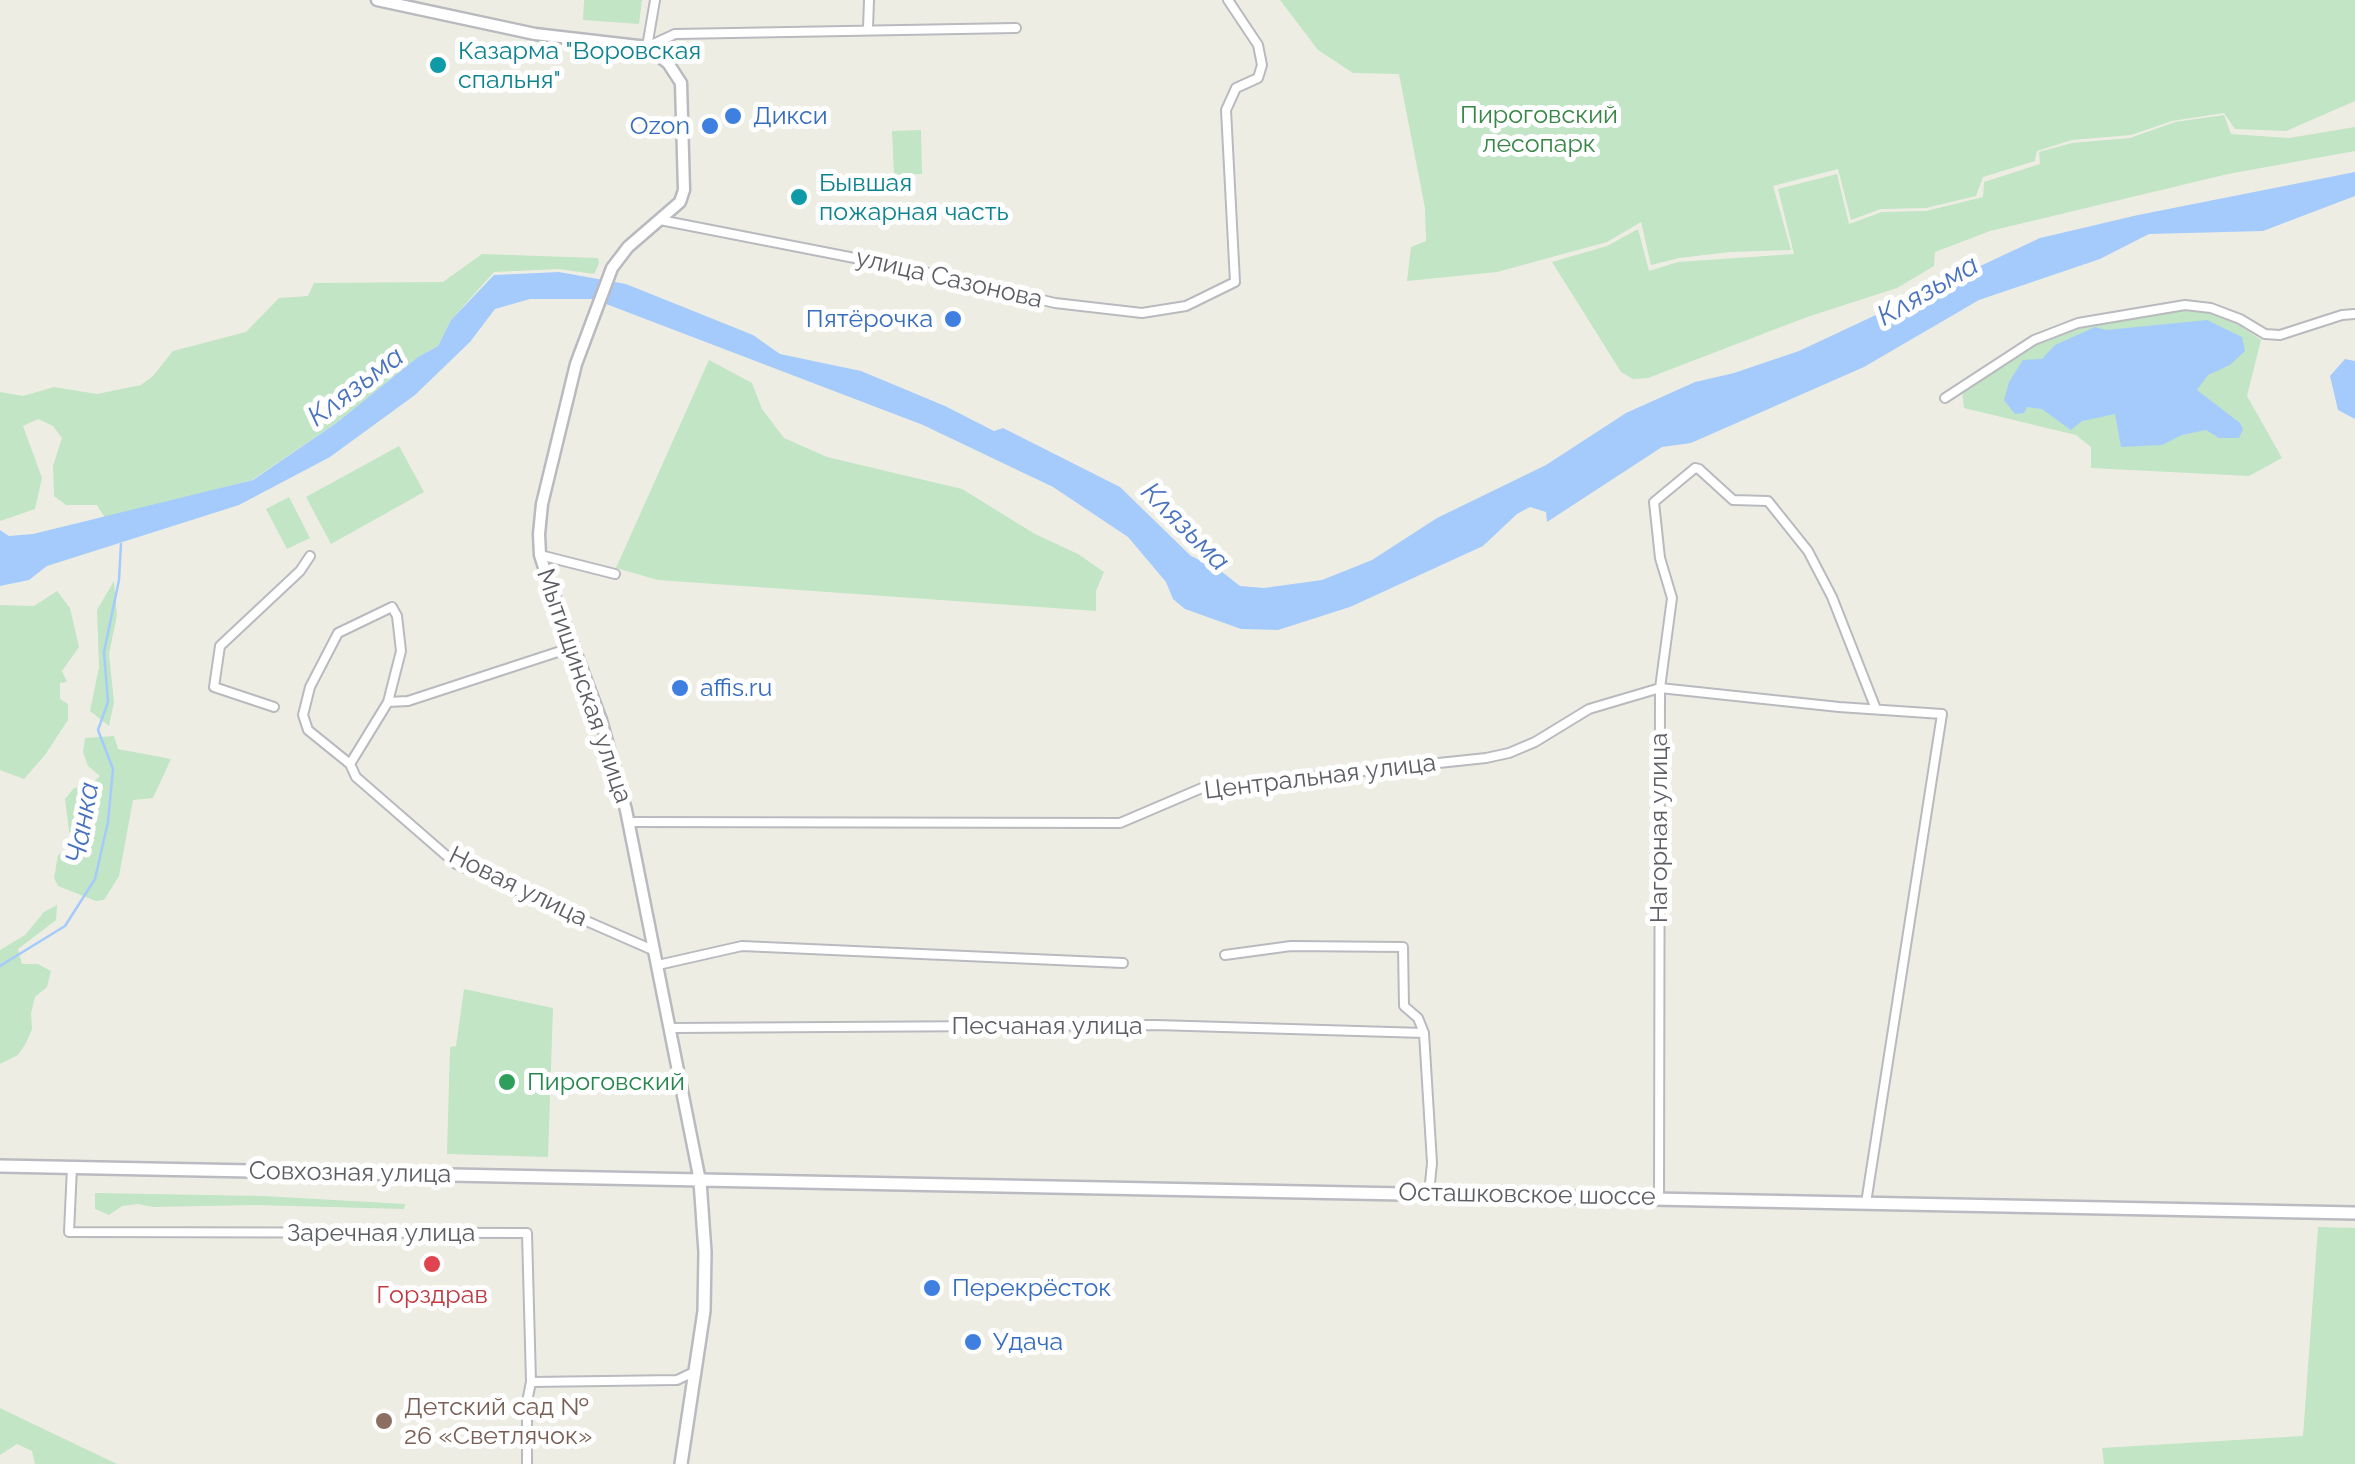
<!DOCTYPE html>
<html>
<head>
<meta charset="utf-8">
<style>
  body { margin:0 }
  canvas { display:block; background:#eeede4 }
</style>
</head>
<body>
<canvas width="2355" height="1464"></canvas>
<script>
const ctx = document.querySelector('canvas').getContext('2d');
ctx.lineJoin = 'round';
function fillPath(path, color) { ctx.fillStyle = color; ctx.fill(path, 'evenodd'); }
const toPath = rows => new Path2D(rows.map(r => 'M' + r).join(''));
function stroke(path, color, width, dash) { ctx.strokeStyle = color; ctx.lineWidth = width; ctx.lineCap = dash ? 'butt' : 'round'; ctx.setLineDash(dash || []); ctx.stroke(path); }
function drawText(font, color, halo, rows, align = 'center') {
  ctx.font = font + ' Raleway,sans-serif'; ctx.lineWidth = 10; ctx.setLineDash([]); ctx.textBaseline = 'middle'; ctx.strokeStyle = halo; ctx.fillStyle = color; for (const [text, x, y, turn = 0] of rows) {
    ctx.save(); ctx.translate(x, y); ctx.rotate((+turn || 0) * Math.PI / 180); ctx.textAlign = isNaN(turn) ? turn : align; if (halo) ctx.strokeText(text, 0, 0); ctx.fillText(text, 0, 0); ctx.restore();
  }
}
const green = toPath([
  [584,0,642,0,639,24,583,20],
  [1280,0,2355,0,2355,101,2286,131,2235,129,2224,113,2172,121,2131,135,2072,140,2037,151,2035,161,1983,177,1976,196,1926,208,1881,209,1851,220,1838,169,1773,186,1791,250,1730,252,1679,258,1651,265,1641,222,1607,242,1497,272,1407,281,1411,247,1426,241,1425,208,1399,74,1353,73,1318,50],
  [2224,115,2231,134,2289,138,2355,127,2355,151,2228,174,1990,231,1935,252,1934,266,1897,288,1807,317,1648,378,1633,379,1621,372,1552,262,1607,246,1638,229,1649,271,1678,262,1794,254,1778,189,1837,174,1849,224,1882,212,1926,211,1983,197,1984,182,2040,164,2039,152,2072,143,2130,138,2175,122],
  [921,130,922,174,894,175,892,131],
  [482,254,598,258,599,263,594,274,559,269,494,272,451,320,438,346,418,357,335,424,252,480,105,518,97,505,66,505,54,496,53,466,62,438,53,426,38,419,23,426,42,478,35,509,0,521,0,392,23,396,54,387,97,394,141,385,153,376,173,351,246,332,279,298,308,296,314,283,443,282],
  [2188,309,2227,317,2261,340,2247,396,2282,458,2249,476,2091,468,2091,447,2076,435,1964,408,1962,391,2014,355,2078,325],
  [709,360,752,383,762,409,784,438,827,457,962,489,1035,534,1078,554,1104,572,1096,591,1096,611,658,580,616,568],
  [399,446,424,492,331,544,306,497],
  [289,497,310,538,287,549,266,509],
  [114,581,117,615,109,654,114,702,109,726,90,711,99,667,97,610],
  [57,591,70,608,79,647,62,671,67,682,60,683,60,699,68,704,68,720,45,755,24,779,0,770,0,605,34,606],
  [114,736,118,749,171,759,153,798,133,800,119,876,104,900,96,901,58,886,54,878,58,855,71,846,65,799,74,788,89,786,100,776,88,766,83,752,85,738],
  [57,905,56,920,18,949,22,964,38,964,51,971,47,987,35,997,31,1013,32,1029,26,1043,18,1055,0,1064,0,950,25,935,44,912],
  [464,989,553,1008,548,1157,447,1154,450,1047,456,1046],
  [95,1193,263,1196,405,1204,404,1209,256,1205,153,1207,138,1204,122,1206,109,1215,95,1209],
  [2318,1227,2355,1228,2355,1464,2104,1464,2102,1448,2303,1436],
  [0,1408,31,1423,117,1464,35,1464,32,1451,17,1444,0,1455]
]);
const water = toPath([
  [2355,172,2355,196,2263,231,2149,234,2100,259,1979,300,1864,367,1691,443,1662,447,1547,522,1546,512,1530,507,1517,514,1483,546,1350,607,1278,630,1241,629,1185,609,1173,599,1166,582,1128,537,1053,487,923,425,593,299,530,299,495,309,470,342,415,395,330,457,239,505,47,566,29,580,0,586,0,530,9,536,33,534,253,480,335,424,418,357,438,346,451,320,494,275,559,272,626,284,753,335,780,354,861,371,945,406,994,431,1003,428,1120,487,1191,556,1217,568,1240,586,1264,588,1322,580,1372,560,1437,518,1546,465,1626,413,1695,382,1734,373,1799,351,2040,238,2138,215],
  [2207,320,2242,337,2245,351,2230,365,2208,375,2197,390,2240,423,2243,429,2239,438,2219,438,2206,430,2182,435,2162,445,2121,447,2115,414,2082,421,2071,430,2042,409,2027,407,2024,413,2015,414,2004,400,2009,382,2023,360,2042,359,2055,345,2095,327,2106,330],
  [2345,359,2355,361,2355,419,2338,410,2330,376]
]);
const stream = toPath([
  [0,966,65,926,95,879,108,822,113,769,98,730,108,702,104,652,119,580,121,544]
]);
const minor = toPath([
  [868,28,869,0],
  [647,47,675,34,1016,28],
  [647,47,655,0],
  [660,220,916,270,1055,303,1142,313,1186,306,1235,282,1226,110,1236,88,1258,78,1262,65,1258,45,1228,0],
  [1945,398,2034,340,2078,323,2185,305,2211,308,2240,319,2265,334,2280,335,2342,315,2355,314],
  [540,555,615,574],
  [388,702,408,701,573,647],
  [274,707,214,687,220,646,300,571,310,556],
  [350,764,388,702,401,651,397,616,392,607,338,633,310,687,303,715,308,730,350,764,356,777,456,864,655,951],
  [629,822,1120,823,1202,788,1486,758,1509,753,1535,742,1589,709,1660,688,1839,707,1942,714,1866,1203],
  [1225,955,1291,946,1403,947,1404,1006,1418,1018,1424,1033,1432,1163,1429,1193],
  [658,965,742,946,1123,963],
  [671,1028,1156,1025,1424,1033],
  [72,1167,69,1232,527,1233,531,1382,527,1402,527,1464],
  [1659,1198,1660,688,1672,598,1660,558,1654,502,1695,468,1699,469,1733,500,1768,501,1808,551,1832,597,1876,709],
  [531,1382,677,1380,694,1372]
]);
const tertiary = toPath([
  [377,0,535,34,647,47,668,63,681,83,684,190,680,202,628,247,612,268,576,364,542,504,539,534,540,555,547,577,601,720,626,810,700,1181]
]);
const secondary = toPath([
  [0,1166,2355,1213],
  [681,1464,704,1311,705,1252,700,1181]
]);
const markers = [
  [438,65,10,"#0f9aa8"],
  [733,116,10,"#3f7fe0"],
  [710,126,10,"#3f7fe0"],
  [799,197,10,"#0f9aa8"],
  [953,319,10,"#3f7fe0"],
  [680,688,10,"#3f7fe0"],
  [507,1082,10,"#2e9e5b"],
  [432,1264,10,"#e0444e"],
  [932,1288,10,"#3f7fe0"],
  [973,1342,10,"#3f7fe0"],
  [384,1421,10,"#8d6e63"]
];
const cultureNames = [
  ["Казарма \"Воровская",458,51],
  ["спальня\"",458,80],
  ["Бывшая",819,183],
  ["пожарная часть",819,212]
];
const parkNames = [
  ["Пироговский",1539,115],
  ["лесопарк",1539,144]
];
const shopNames = [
  ["Дикси",753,116],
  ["Ozon",690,126,"right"],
  ["Пятёрочка",933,319,"right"],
  ["affis.ru",700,688],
  ["Перекрёсток",952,1288],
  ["Удача",993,1342]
];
const streetNames = [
  ["улица Сазонова",949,279,13],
  ["Мытищинская улица",584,686,71],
  ["Центральная улица",1320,777,-7],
  ["Нагорная улица",1659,828,-90],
  ["Новая улица",518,887,26],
  ["Песчаная улица",1047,1026],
  ["Совхозная улица",350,1173,1],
  ["Осташковское шоссе",1527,1195,1],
  ["Заречная улица",381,1233]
];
const leisureNames = [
  ["Пироговский",527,1082]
];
const healthNames = [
  ["Горздрав",432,1295]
];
const educationNames = [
  ["Детский сад №",404,1407],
  ["26 «Светлячок»",404,1436]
];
const waterNames = [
  ["Клязьма",1928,291,-30],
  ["Клязьма",356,387,-37],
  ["Клязьма",1185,527,45],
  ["Чанка",83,823,-80]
];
fillPath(green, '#c1e5c5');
fillPath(water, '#a5cbfc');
stroke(stream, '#a5cbfc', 2.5);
stroke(minor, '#b9babf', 12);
stroke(tertiary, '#b9babf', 15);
stroke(secondary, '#b9bbc1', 16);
stroke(minor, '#fff', 8);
stroke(tertiary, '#fff', 10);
stroke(secondary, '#fff', 11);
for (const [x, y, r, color] of markers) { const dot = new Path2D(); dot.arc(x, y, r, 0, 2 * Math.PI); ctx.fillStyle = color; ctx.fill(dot); stroke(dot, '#fff', 4); }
drawText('25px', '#0d838f', '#fff', cultureNames, 'left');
drawText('25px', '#388646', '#fff', parkNames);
drawText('25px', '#366cbe', '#fff', shopNames, 'left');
drawText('25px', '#5c5e64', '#fff', streetNames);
drawText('25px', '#27864d', '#fff', leisureNames, 'left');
drawText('25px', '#be3a42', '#fff', healthNames);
drawText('25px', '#785e54', '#fff', educationNames, 'left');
drawText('italic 28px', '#4872c0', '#fff', waterNames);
</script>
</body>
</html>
